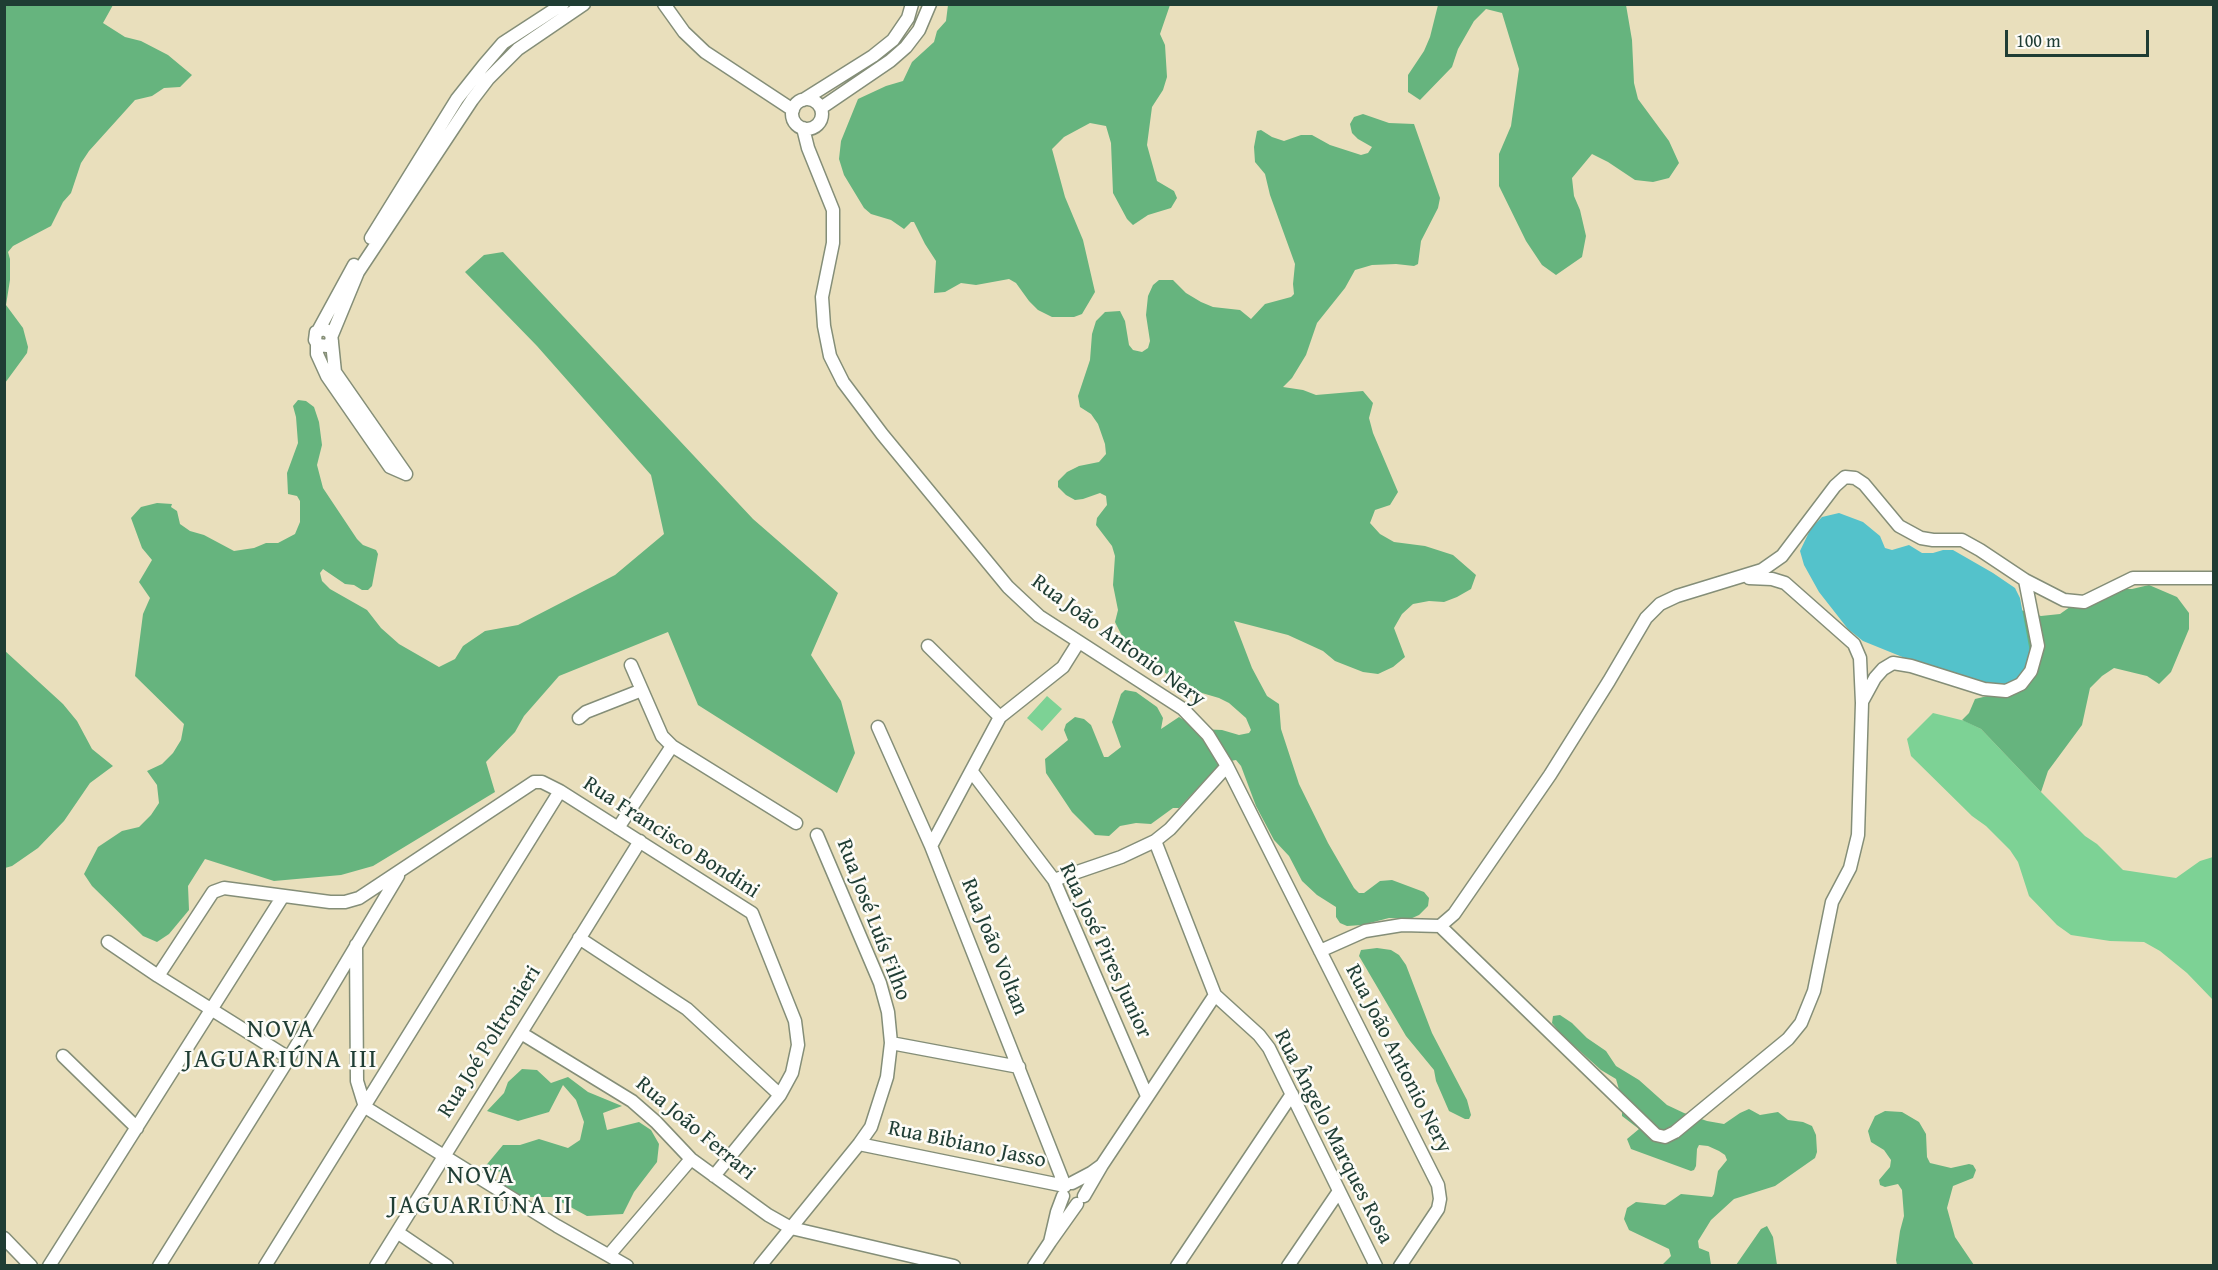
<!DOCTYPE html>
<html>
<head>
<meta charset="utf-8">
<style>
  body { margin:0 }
  #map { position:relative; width:2218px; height:1270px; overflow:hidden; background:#e9dfbc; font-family:"Gentium Book Plus",serif }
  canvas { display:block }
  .frame { position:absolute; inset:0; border:6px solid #1f3d34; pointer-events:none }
  .scale { position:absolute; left:2005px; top:30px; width:144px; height:27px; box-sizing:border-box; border:3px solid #1f3d34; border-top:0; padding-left:8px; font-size:18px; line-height:21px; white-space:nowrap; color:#1f3d34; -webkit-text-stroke:4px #fdfcf7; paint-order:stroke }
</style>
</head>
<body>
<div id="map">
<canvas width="2218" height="1270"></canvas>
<div class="frame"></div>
<div class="scale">100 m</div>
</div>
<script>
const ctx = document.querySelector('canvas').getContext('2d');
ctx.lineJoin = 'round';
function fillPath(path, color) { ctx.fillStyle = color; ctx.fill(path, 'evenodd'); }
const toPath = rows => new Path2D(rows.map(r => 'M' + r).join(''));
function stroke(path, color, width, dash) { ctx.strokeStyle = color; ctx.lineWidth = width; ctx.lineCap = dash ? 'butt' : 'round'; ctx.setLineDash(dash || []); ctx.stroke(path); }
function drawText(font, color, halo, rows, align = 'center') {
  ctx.font = font + ' "Gentium Book Plus",serif'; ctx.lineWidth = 5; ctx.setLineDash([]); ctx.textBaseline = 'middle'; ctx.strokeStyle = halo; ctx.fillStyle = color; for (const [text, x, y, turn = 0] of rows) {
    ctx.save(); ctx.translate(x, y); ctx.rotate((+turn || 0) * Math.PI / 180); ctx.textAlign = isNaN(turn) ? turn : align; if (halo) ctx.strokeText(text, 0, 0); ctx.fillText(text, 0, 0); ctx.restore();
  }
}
const green = toPath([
  [1047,696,1062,709,1042,731,1027,718],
  [1933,713,1965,721,1981,729,2042,793,2085,836,2097,844,2123,870,2176,878,2200,861,2213,857,2213,1000,2187,973,2160,951,2144,942,2110,941,2071,935,2057,925,2029,896,2018,862,2010,850,1986,826,1972,816,1911,756,1907,739]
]);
const forest = toPath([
  [5,4,113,5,103,23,125,37,141,41,168,55,192,75,180,87,164,88,152,96,135,100,89,151,81,163,71,193,63,202,51,226,13,246,8,252,10,259,10,280,6,305,23,328,28,347,27,353,5,383],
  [948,5,1170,5,1160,34,1165,45,1167,77,1163,90,1152,107,1147,145,1157,181,1174,191,1177,198,1171,208,1148,215,1133,225,1127,219,1113,193,1111,143,1106,126,1090,123,1064,137,1052,149,1065,197,1083,240,1095,292,1082,314,1074,317,1052,317,1038,310,1029,301,1016,283,1009,279,976,285,961,283,945,292,934,293,936,261,925,244,914,222,911,222,904,229,891,220,871,214,864,208,844,175,839,159,841,141,858,99,886,86,903,81,912,62,934,42,937,31,946,21],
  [1438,5,1626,5,1632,40,1634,83,1638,99,1669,141,1679,163,1669,178,1653,182,1635,180,1608,162,1592,154,1572,178,1574,196,1580,210,1586,236,1582,257,1556,275,1542,265,1526,241,1499,186,1499,154,1511,126,1519,69,1502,13,1486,9,1474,21,1458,49,1452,67,1420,100,1408,92,1408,75,1424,51,1430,37],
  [1363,114,1389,123,1414,124,1440,198,1438,208,1421,241,1418,264,1414,266,1396,264,1372,265,1355,270,1345,288,1317,323,1306,355,1292,378,1283,387,1303,390,1316,395,1363,391,1373,403,1369,418,1373,433,1398,492,1390,505,1375,510,1370,523,1380,534,1394,542,1425,546,1453,555,1476,575,1471,589,1457,597,1444,602,1429,601,1413,604,1402,614,1394,628,1405,657,1393,667,1378,674,1363,672,1335,661,1323,651,1288,635,1234,621,1252,668,1267,696,1279,704,1281,729,1299,784,1328,843,1354,888,1359,893,1364,893,1380,881,1392,880,1424,892,1429,898,1428,906,1419,915,1410,919,1389,918,1362,925,1347,926,1340,923,1336,917,1336,907,1317,895,1302,881,1289,856,1274,840,1256,806,1241,766,1236,760,1230,761,1205,780,1179,808,1173,808,1151,824,1136,823,1120,826,1109,836,1095,835,1072,812,1046,773,1045,759,1068,740,1064,730,1066,724,1075,717,1084,719,1091,725,1104,757,1108,757,1121,747,1112,722,1121,694,1125,690,1136,692,1157,707,1163,718,1161,729,1179,717,1199,729,1222,730,1239,735,1249,733,1251,730,1246,718,1229,703,1219,698,1195,691,1178,682,1139,654,1121,634,1115,622,1118,610,1113,585,1115,556,1112,546,1096,525,1097,518,1107,505,1106,496,1100,493,1083,499,1075,500,1066,495,1058,487,1058,481,1067,472,1079,466,1099,462,1106,454,1105,444,1098,424,1091,414,1080,407,1078,396,1090,360,1092,334,1096,321,1105,312,1120,311,1125,321,1129,345,1133,350,1142,352,1148,348,1150,341,1146,315,1148,296,1153,285,1159,280,1173,280,1186,293,1201,302,1213,307,1240,310,1251,319,1265,304,1291,297,1294,294,1293,284,1295,264,1270,195,1265,174,1255,162,1254,147,1257,131,1261,130,1272,137,1284,141,1301,135,1312,135,1330,145,1361,155,1368,153,1372,147,1358,139,1352,133,1350,124,1354,117],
  [503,252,753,519,838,593,811,655,841,701,855,753,837,793,698,705,668,632,559,676,524,716,515,732,486,762,495,792,373,866,341,875,274,881,205,859,188,886,189,910,169,934,157,942,143,936,92,886,84,874,98,847,122,831,139,827,151,815,159,803,157,785,147,771,162,764,173,753,181,740,184,724,135,676,143,614,150,598,139,582,152,560,142,548,131,518,141,507,157,503,172,504,171,507,177,511,180,524,190,531,204,535,234,551,254,548,266,543,278,543,295,534,300,522,300,501,297,496,288,494,287,473,298,443,296,417,293,406,298,400,306,401,314,407,319,422,322,445,317,465,323,488,357,539,363,545,376,550,378,554,372,586,368,590,362,590,354,585,345,584,323,569,320,573,322,581,330,589,367,610,381,628,399,644,439,667,455,659,463,646,485,631,518,625,615,575,664,534,651,475,537,346,465,272,484,255],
  [2149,585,2177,597,2189,613,2189,629,2171,672,2159,684,2147,676,2114,668,2102,676,2090,688,2082,725,2048,771,2041,792,1981,729,1962,720,1969,713,1975,699,2008,691,2007,606,2041,616,2060,614,2084,597,2116,589,2132,589],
  [4,650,63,704,77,721,92,749,113,766,90,783,64,821,38,848,12,866,5,868],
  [1377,948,1391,950,1399,955,1406,965,1432,1033,1467,1100,1471,1115,1469,1119,1465,1119,1449,1111,1436,1081,1434,1070,1406,1036,1359,956,1361,950],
  [1560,1015,1572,1023,1587,1038,1606,1051,1616,1066,1639,1080,1667,1105,1684,1113,1707,1121,1724,1124,1740,1113,1749,1109,1760,1115,1778,1112,1788,1120,1803,1122,1812,1126,1816,1135,1817,1152,1815,1158,1775,1186,1734,1199,1711,1220,1698,1241,1699,1248,1709,1252,1711,1265,1662,1265,1671,1256,1669,1249,1629,1230,1624,1219,1627,1208,1636,1202,1665,1205,1681,1194,1712,1197,1714,1194,1718,1171,1727,1160,1725,1155,1719,1151,1708,1146,1699,1145,1697,1149,1696,1166,1694,1170,1691,1171,1631,1149,1627,1139,1639,1129,1622,1116,1622,1100,1616,1079,1601,1070,1561,1034,1552,1023,1553,1016],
  [522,1069,537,1070,551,1083,568,1077,588,1092,622,1106,603,1113,607,1130,639,1122,651,1130,659,1144,657,1162,634,1192,623,1214,587,1216,552,1197,520,1197,502,1184,502,1172,483,1169,503,1145,520,1145,539,1139,568,1148,580,1140,584,1122,576,1100,563,1085,549,1112,518,1121,487,1111,504,1093,508,1082],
  [1885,1111,1902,1112,1919,1122,1926,1134,1927,1157,1930,1163,1951,1168,1969,1164,1973,1165,1976,1170,1973,1178,1953,1186,1947,1208,1955,1237,1974,1265,1897,1265,1896,1260,1900,1231,1904,1216,1902,1190,1898,1184,1885,1187,1880,1185,1879,1180,1890,1167,1891,1160,1884,1150,1871,1142,1868,1131,1875,1116],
  [1767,1226,1773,1237,1777,1265,1736,1265,1761,1229]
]);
const water = toPath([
  [1839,513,1863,522,1880,536,1885,548,1892,550,1909,545,1922,553,1933,553,1943,550,1953,550,1993,573,2015,588,2020,598,2030,652,2027,670,2016,683,2000,688,1964,682,1863,641,1848,629,1819,592,1804,565,1800,551,1811,528,1822,517]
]);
const minor = toPath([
  [664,4,684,32,705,52,793,110],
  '792 114a15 15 0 1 1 30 0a15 15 0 1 1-30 0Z',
  [803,100,873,56,893,40,908,18,912,4],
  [821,108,890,61,906,47,919,30,930,4],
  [803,128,808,148,833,210,833,243,822,297,824,326,830,356,843,382,882,434,1008,587,1039,616,1183,709,1208,735,1227,766,1438,1185,1440,1199,1438,1209,1400,1266],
  [371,238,457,99,484,65,503,43,563,4],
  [318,331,354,265],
  [332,335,358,272,472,100,488,79,518,49,584,4],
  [332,341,327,346,318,345,315,340,316,332,324,329,331,333,335,372,406,474],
  [317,343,317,354,327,376,390,467,406,474],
  [928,646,1000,717],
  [1863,700,1875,678,1883,669,1893,663,1911,666,1984,689,2006,691,2021,684,2031,671,2038,646,2025,580],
  [579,718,586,712,642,690],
  [878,727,931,846,1065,1186],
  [672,746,796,823],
  [972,772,1054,880,1147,1096],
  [618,828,672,746,662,736,631,665],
  [1155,841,1215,995,1259,1035,1269,1048,1376,1266],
  [931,846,1000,717,1063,667,1078,643],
  [1054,880,1121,857,1155,841,1170,829,1227,766],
  [1440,926,1656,1135,1665,1137,1675,1132,1788,1039,1801,1023,1814,991,1832,902,1850,868,1858,835,1862,703,1860,658,1854,644,1785,583,1772,579,1749,578],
  [579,938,687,1009,780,1095],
  [108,942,158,976,289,1058],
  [356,945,357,1081,365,1107,557,1226,627,1266],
  [1320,951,1365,931,1402,925,1440,926,1454,914,1550,775,1609,681,1646,618,1660,604,1677,596,1762,570,1782,556,1835,486,1845,477,1855,478,1864,484,1899,526,1921,538,1933,540,1962,540,1980,550,2025,580,2064,600,2084,602,2133,578,2214,578],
  [158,976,213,892,224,888,330,902,345,902,359,898,534,782,542,782,560,791,752,913,795,1021,798,1045,792,1073,780,1095,714,1176],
  [521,1033,632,1101,656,1122,691,1159,768,1215,791,1228,954,1266],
  [891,1043,1019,1067],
  [63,1056,137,1128],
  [859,1144,1065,1186],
  [1102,1165,1215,995],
  [1072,1183,1091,1173,1102,1165,1084,1196],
  [1063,1196,1057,1212,1050,1242,1077,1204],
  [397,1232,447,1266],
  [4,1238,31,1266],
  [609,1255,691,1159],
  [49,1266,283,896],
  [159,1266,289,1058,398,876],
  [265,1266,560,791],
  [376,1266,640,841],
  [760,1266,859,1144,871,1127,887,1077,891,1043,888,1012,880,983,817,835],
  [1034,1266,1050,1242],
  [1177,1266,1292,1094],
  [1288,1266,1339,1191]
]);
const streetNames = [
  ["Rua João Antonio Nery",1118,641,36],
  ["Rua Francisco Bondini",671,838,33],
  ["Rua José Luís Filho",873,920,69],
  ["Rua João Voltan",994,947,68],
  ["Rua José Pires Junior",1105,951,65],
  ["Rua Joé Poltronieri",490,1042,-58],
  ["Rua João Antonio Nery",1398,1059,63],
  ["Rua João Ferrari",695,1129,40],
  ["Rua Ângelo Marques Rosa",1333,1137,63],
  ["Rua Bibiano Jasso",967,1145,12]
];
const quarterNames = [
  ["NOVA",281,1030],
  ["JAGUARIÚNA III",281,1060],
  ["NOVA",481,1176],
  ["JAGUARIÚNA II",481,1206]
];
fillPath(green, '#7dd295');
fillPath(forest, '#66b47e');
fillPath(water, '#54c2cb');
stroke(minor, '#848e78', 15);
stroke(minor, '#fff', 12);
drawText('22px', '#1f3d34', '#fdfcf7', streetNames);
ctx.letterSpacing = '1.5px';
drawText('26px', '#1f3d34', '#fdfcf7', quarterNames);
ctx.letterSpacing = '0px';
</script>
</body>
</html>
